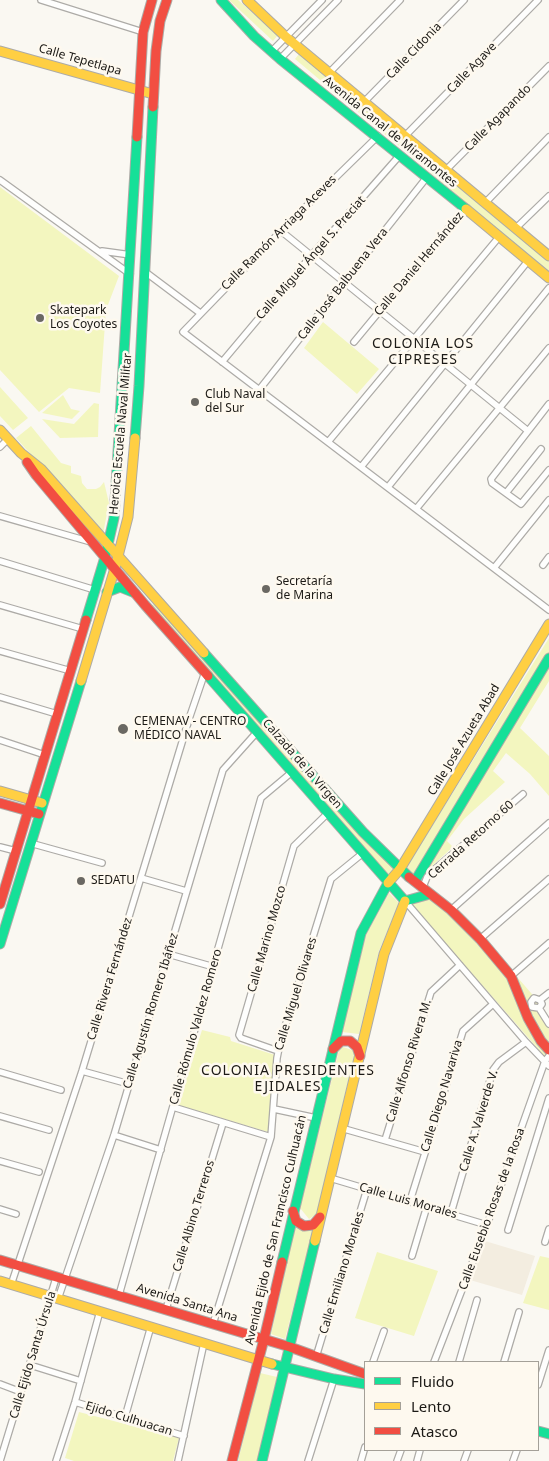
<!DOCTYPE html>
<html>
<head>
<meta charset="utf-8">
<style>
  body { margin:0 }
  #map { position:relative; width:549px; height:1461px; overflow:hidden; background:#faf8f2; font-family:"Noto Sans",sans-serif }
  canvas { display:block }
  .legend { position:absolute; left:364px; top:1361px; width:175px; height:90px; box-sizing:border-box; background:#fef9ef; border:1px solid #a4a098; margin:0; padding:6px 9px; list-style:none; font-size:15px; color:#1c1a16 }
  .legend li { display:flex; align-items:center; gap:10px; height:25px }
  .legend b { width:25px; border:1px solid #a4a098 }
</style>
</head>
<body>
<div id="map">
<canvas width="549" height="1461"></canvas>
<ul class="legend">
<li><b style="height:6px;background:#16e098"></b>Fluido</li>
<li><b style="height:6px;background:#ffcf43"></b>Lento</li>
<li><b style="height:6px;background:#f24e42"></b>Atasco</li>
</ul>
</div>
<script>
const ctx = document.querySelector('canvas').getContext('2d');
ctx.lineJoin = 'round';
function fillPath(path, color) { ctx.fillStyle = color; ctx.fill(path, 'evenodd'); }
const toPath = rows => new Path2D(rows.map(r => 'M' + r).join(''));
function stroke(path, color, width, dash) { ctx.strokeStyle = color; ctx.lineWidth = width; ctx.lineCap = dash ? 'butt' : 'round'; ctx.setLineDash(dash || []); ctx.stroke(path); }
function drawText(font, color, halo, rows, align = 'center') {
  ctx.font = font + ' "Noto Sans",sans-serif'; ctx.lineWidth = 5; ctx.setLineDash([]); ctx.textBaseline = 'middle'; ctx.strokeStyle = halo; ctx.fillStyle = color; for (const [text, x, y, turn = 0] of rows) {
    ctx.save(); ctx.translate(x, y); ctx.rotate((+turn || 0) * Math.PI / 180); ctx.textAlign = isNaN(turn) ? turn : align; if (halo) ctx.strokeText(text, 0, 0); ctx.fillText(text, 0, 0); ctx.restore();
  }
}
const built = toPath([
  [485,1241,535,1256,522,1295,470,1280]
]);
const green = toPath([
  [229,0,238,0,278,35,273,41],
  [299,54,549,262,549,272,295,59],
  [0,187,119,276,106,310,100,393,69,388,39,412,0,370],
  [323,322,379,369,357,394,304,348],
  [0,387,28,418,13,430,0,416],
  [63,395,71,409,80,411,72,419,42,413],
  [94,403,99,404,98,437,60,438,42,419,74,424],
  [31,426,61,463,71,466,71,473,81,476,82,483,87,489,96,489,100,487,104,482,109,503,103,534,16,438],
  [154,604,361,836,395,869,388,877,151,606],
  [549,638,549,681,520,728,549,756,549,796,530,774,506,753,493,771,505,782,464,819,447,841,453,847,424,873,422,881,406,868],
  [389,893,399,903,379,951,359,1034,342,1032,366,935],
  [429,898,452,915,508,979,532,1035,549,1054,546,1058,411,904],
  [518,978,538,1001,540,1016,549,1029,549,1045,534,1024,516,980],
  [202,1030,230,1037,231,1041,275,1055,268,1132,178,1105],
  [340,1046,355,1051,317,1214,309,1219,300,1208],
  [295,1227,313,1230,285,1339,271,1334],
  [377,1252,438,1271,414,1336,355,1318],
  [540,1256,549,1258,549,1310,523,1303],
  [260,1373,277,1377,257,1461,238,1461],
  [79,1412,179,1438,173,1461,74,1461,65,1458]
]);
const street = toPath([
  [41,0,143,32],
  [272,51,322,0],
  [280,59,338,0],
  [329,73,400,0],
  [364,102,464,0],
  [378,136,281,231,183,332,549,610],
  [405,136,538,0],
  [446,170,549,66],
  [0,180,130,274],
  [485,203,549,137],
  [516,228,549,196],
  [281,231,528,431],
  [102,251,131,255],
  [144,271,200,313],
  [354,342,465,208],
  [222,362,311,256,400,155],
  [259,390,427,177],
  [549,404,491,479,492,483,521,504,549,470],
  [328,442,499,237],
  [0,447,8,439],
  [361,467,528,261],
  [388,487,549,288],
  [506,493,541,449],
  [416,509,549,348],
  [0,516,91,542],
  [0,561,95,590],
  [543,565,549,557],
  [494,568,549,500],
  [0,605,83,629],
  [0,651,71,671],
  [0,697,57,714],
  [0,740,45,755],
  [30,843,102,863],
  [0,847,16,851],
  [141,878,186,891],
  [423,887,427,877,435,869,523,794],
  [405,901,526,1042,549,1066],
  [451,910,549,823],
  [480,939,549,879],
  [168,954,214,967],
  [511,976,549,943],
  [540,1000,549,993],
  [539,1008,542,1004,540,1000,534,998,531,1002,532,1007,539,1008,549,1024],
  [278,1051,241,1038,239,1035,294,846,328,813],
  [82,1071,129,1084],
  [0,1072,61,1090],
  [173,1107,271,1137],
  [274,1109,316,1118],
  [0,1116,49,1130],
  [341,1128,425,1152],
  [114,1135,161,1150],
  [385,1140,431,992,460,965],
  [0,1161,39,1172],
  [330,1178,487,1225],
  [410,1201,463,1031,493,1004],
  [0,1209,16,1214],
  [451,1213,493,1070,499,1062,526,1042],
  [508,1230,549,1098],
  [545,1242,549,1229],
  [412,1256,427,1206],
  [11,1285,82,1071,190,716,205,672],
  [119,1295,261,798,292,772],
  [58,1299,114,1135,223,770,257,732],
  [166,1309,223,1123],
  [213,1324,271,1137,277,1058,280,1043,331,879,363,853],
  [316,1357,367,1189],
  [373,1362,384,1331],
  [434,1362,487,1225,545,1061,549,1056],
  [459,1362,477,1300],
  [504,1362,519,1312],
  [30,1365,81,1381],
  [0,1384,21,1392],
  [538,1385,549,1350],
  [75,1402,184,1436],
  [125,1417,151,1326],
  [0,1461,56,1278],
  [56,1461,75,1402,100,1311],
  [178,1461,204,1343],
  [308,1461,334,1379],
  [361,1461,365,1447],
  [397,1461,401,1450],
  [417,1461,420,1450],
  [464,1461,468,1450],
  [513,1461,517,1450]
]);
const fast = toPath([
  [221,0,254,36,280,59,466,209],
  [135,438,139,386,153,107],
  [107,592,120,587,135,593],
  [86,620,105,557,114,518,137,137],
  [204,653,363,832,409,877],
  [208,676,405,901],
  [415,881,549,658],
  [405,901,430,894],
  [0,944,81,681],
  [282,1262,361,933,388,883],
  [272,1364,334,1379,365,1384],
  [538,1431,549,1434],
  [262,1461,315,1241]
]);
const slow = toPath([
  [247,0,286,37,549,256],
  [0,51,153,94],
  [466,209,549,278],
  [0,430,21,453,41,469,204,653],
  [81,681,115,568,128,517,135,438],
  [0,791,42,803],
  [388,883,400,869,549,624],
  [315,1241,384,954,405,901],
  [0,1281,272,1364]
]);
const jam = toPath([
  [153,107,156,51,160,21,167,0],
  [137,137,143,32,152,0],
  [27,462,36,475,145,605,208,676],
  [0,803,39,814],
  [409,877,451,910,480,939,511,976,528,1018,541,1041,549,1050],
  [0,904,86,620],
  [333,1049,341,1041,350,1041,357,1047,360,1056],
  [293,1211,296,1221,304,1226,313,1225,320,1217],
  [0,1260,290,1347,365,1374],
  [232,1461,264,1339,282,1262]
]);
const markers = [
  [40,318,5,"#6a6863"],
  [195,402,5,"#6a6863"],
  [266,589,5,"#6a6863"],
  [123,729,6,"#6a6863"],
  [81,881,5,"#6a6863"]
];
const streetNames = [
  ["Calle Cidonia",414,51,-46],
  ["Calle Tepetlapa",80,60,16],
  ["Calle Agave",472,68,-46],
  ["Calle Agapando",498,118,-45],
  ["Avenida Canal de Miramontes",390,132,39],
  ["Calle Ramón Arriaga Aceves",279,233,-45],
  ["Calle Miguel Ángel S. Preciat",311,258,-49],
  ["Calle Daniel Hernández",419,264,-50],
  ["Calle José Balbuena Vera",343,284,-52],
  ["Heroica Escuela Naval Militar",121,434,-85],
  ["Calle José Azueta Abad",464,740,-59],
  ["Calzada de la Virgen",302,764,49],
  ["Cerrada Retorno 60",471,840,-42],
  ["Calle Marino Mozco",267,939,-74],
  ["Calle Rivera Fernández",110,979,-73],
  ["Calle Miguel Olivares",296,994,-73],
  ["Calle Agustín Romero Ibáñez",151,1011,-73],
  ["Calle Rómulo Valdez Romero",196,1027,-74],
  ["Calle Alfonso Rivera M.",409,1061,-73],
  ["Calle Diego Navariva",442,1096,-73],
  ["Calle A. Valverde V.",479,1121,-73],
  ["Calle Luis Morales",408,1201,16],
  ["Calle Eusebio Rosas de la Rosa",492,1209,-70],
  ["Calle Albino Terreros",194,1216,-73],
  ["Avenida Ejido de San Francisco Culhuacán",276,1230,-77],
  ["Calle Emiliano Morales",342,1273,-73],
  ["Avenida Santa Ana",187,1303,17],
  ["Calle Ejido Santa Úrsula",33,1355,-73],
  ["Ejido Culhuacan",129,1419,17]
];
const poiNames = [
  ["Skatepark",50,311],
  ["Los Coyotes",50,325],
  ["Club Naval",205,395],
  ["del Sur",205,409],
  ["Secretaría",276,582],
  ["de Marina",276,596],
  ["CEMENAV - CENTRO",134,722],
  ["MÉDICO NAVAL",134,736],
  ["SEDATU",91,881]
];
const neighbourhoodNames = [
  ["COLONIA LOS",423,344],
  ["CIPRESES",423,360],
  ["COLONIA PRESIDENTES",288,1071],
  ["EJIDALES",288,1087]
];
fillPath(built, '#f3ede0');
fillPath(green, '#f3f6bf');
stroke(street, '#adaba7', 8);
stroke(fast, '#adaba7', 11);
stroke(slow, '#adaba7', 11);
stroke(jam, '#adaba7', 11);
stroke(street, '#fefefd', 5.5);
stroke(fast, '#16e098', 9);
stroke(slow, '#ffcf43', 9);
stroke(jam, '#f24e42', 9);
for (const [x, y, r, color] of markers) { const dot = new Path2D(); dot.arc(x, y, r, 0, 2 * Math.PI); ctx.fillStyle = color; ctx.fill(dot); stroke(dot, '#fef9ef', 2); }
drawText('12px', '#1c1a16', '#fef9ef', streetNames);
drawText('12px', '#1c1a16', '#fef9ef', poiNames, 'left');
ctx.letterSpacing = '1px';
drawText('14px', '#1c1a16', '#fef9ef', neighbourhoodNames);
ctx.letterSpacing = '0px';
</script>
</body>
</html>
